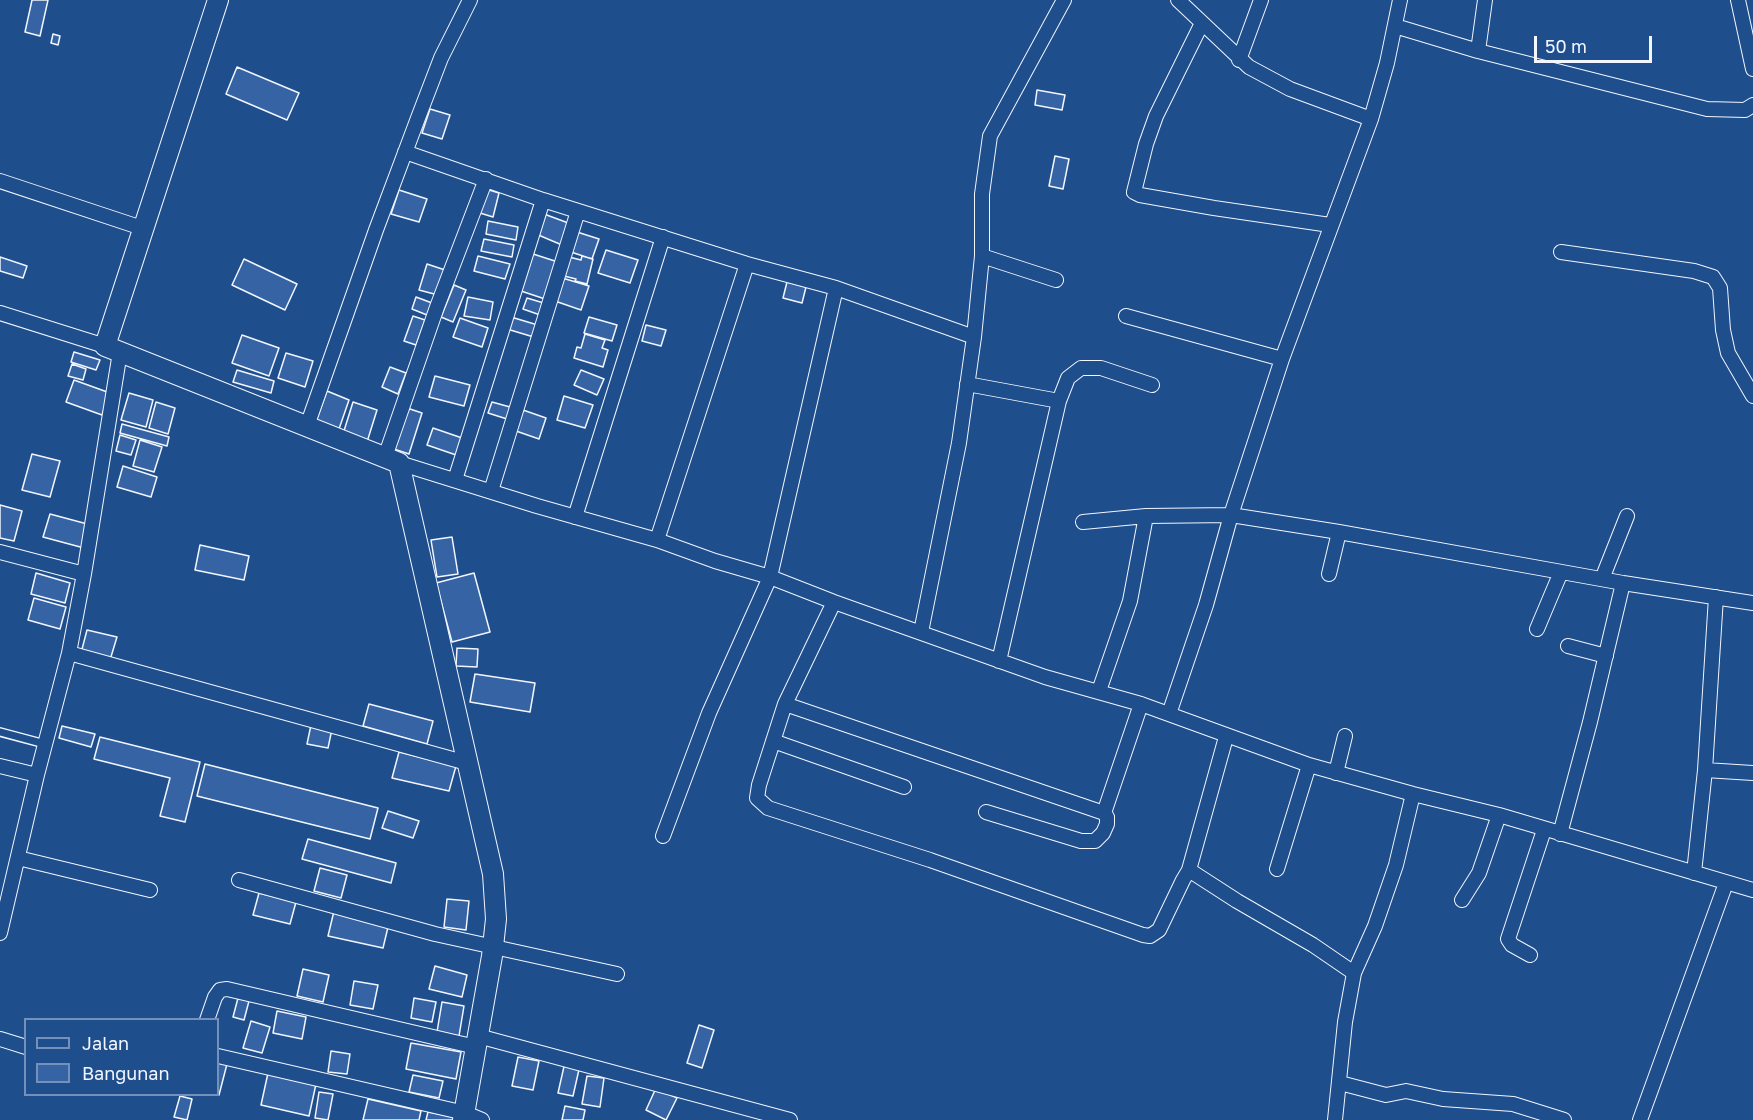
<!DOCTYPE html>
<html>
<head>
<meta charset="utf-8">
<style>
  body { margin:0 }
  #map { position:relative; width:1753px; height:1120px; overflow:hidden; background:#1f4e8c; font-family:"Golos Text",sans-serif }
  canvas { display:block }
  .legend { position:absolute; left:24px; top:1018px; width:195px; height:78px; box-sizing:border-box; background:#1f4e8c; border:2px solid #7391ba; margin:0; padding:8px 10px; list-style:none; font-size:18px; color:#f2f6ff }
  .legend li { display:flex; align-items:center; gap:12px; height:30px }
  .legend b { width:30px; border:2px solid #7391ba }
  .scale { position:absolute; left:1534px; top:36px; width:118px; height:27px; box-sizing:border-box; border:3px solid #f2f6ff; border-top:0; padding-left:8px; font-size:18px; line-height:21px; white-space:nowrap; color:#f2f6ff; -webkit-text-stroke:4px #1f4e8c; paint-order:stroke }
</style>
</head>
<body>
<div id="map">
<canvas width="1753" height="1120"></canvas>
<ul class="legend">
<li><b style="height:8px;background:#1f4e8c"></b>Jalan</li>
<li><b style="height:16px;background:#3563a3"></b>Bangunan</li>
</ul>
<div class="scale">50 m</div>
</div>
<script>
const ctx = document.querySelector('canvas').getContext('2d');
ctx.lineJoin = 'round';
function fillPath(path, color) { ctx.fillStyle = color; ctx.fill(path, 'evenodd'); }
const toPath = rows => new Path2D(rows.map(r => 'M' + r).join(''));
function stroke(path, color, width, dash) { ctx.strokeStyle = color; ctx.lineWidth = width; ctx.lineCap = dash ? 'butt' : 'round'; ctx.setLineDash(dash || []); ctx.stroke(path); }
const building = toPath([
  [32,0,48,0,40,36,25,32,32,0],
  [53,34,60,36,58,45,51,43,53,34],
  [237,67,299,93,287,120,226,94,237,67],
  [1037,90,1065,95,1062,110,1035,105,1037,90],
  [430,109,450,115,442,139,422,133,430,109],
  [1055,156,1069,159,1063,189,1049,186,1055,156],
  [486,189,499,193,493,217,480,213,486,189],
  [399,190,427,199,419,222,391,214,399,190],
  [544,214,571,224,562,245,536,234,544,214],
  [488,221,518,227,516,240,486,234,488,221],
  [577,232,599,239,592,259,571,252,577,232],
  [484,239,514,245,512,257,481,251,484,239],
  [606,250,638,260,630,283,598,273,606,250],
  [530,253,561,263,548,300,518,290,530,253],
  [478,256,510,264,505,279,474,271,478,256],
  [565,256,581,260,582,256,593,259,587,284,575,281,576,279,560,275,565,256],
  [0,257,27,266,23,278,0,271,0,257],
  [244,259,297,284,285,310,232,285,244,259],
  [427,264,445,270,438,295,419,290,427,264],
  [559,277,589,286,581,310,552,300,559,277],
  [787,282,806,287,802,303,783,298,787,282],
  [454,285,466,290,453,322,441,317,454,285],
  [416,297,432,303,427,315,412,309,416,297],
  [468,297,493,302,490,320,464,316,468,297],
  [527,298,547,304,543,316,523,309,527,298],
  [413,316,425,320,416,345,404,341,413,316],
  [511,317,541,326,537,338,507,329,511,317],
  [589,317,617,325,612,341,584,333,589,317],
  [460,318,488,328,482,347,453,337,460,318],
  [646,325,666,330,661,346,642,341,646,325],
  [585,334,605,340,602,348,608,350,603,367,574,358,577,347,581,348,585,334],
  [242,335,279,348,269,376,232,363,242,335],
  [74,352,100,360,96,370,71,362,74,352],
  [286,353,313,361,305,387,278,378,286,353],
  [72,364,86,369,83,380,68,376,72,364],
  [390,367,406,373,398,394,382,387,390,367],
  [237,370,274,381,271,393,233,382,237,370],
  [581,370,604,379,597,395,574,385,581,370],
  [435,376,470,385,464,406,429,397,435,376],
  [74,380,110,393,102,415,66,402,74,380],
  [327,391,349,400,339,429,316,421,327,391],
  [129,393,153,400,146,427,121,420,129,393],
  [564,396,593,405,585,428,557,420,564,396],
  [156,402,175,408,168,434,149,428,156,402],
  [353,402,377,410,367,442,343,434,353,402],
  [492,402,510,407,507,419,488,413,492,402],
  [407,408,422,413,409,454,394,449,407,408],
  [523,410,546,418,539,439,516,431,523,410],
  [122,424,169,437,167,446,120,433,122,424],
  [433,428,465,439,459,456,427,445,433,428],
  [120,435,136,440,131,455,116,451,120,435],
  [140,440,162,447,154,472,133,466,140,440],
  [32,454,60,461,50,497,22,490,32,454],
  [123,466,157,477,151,497,117,487,123,466],
  [0,505,22,511,14,541,0,538,0,505],
  [50,514,91,525,84,548,43,537,50,514],
  [452,537,458,574,437,577,431,540,452,537],
  [200,545,249,556,244,580,195,570,200,545],
  [36,573,70,583,65,603,31,594,36,573],
  [474,573,490,632,452,642,436,583,474,573],
  [34,598,66,607,60,629,28,620,34,598],
  [87,630,117,637,110,660,81,653,87,630],
  [457,648,478,649,477,667,456,666,457,648],
  [475,674,535,683,530,712,470,702,475,674],
  [369,704,433,721,427,744,363,726,369,704],
  [311,725,332,729,328,748,307,744,311,725],
  [62,726,95,734,91,747,59,738,62,726],
  [100,737,200,762,185,822,160,816,170,778,94,759,100,737],
  [399,752,456,766,449,791,392,778,399,752],
  [205,764,378,808,370,839,197,796,205,764],
  [388,811,419,821,413,838,382,828,388,811],
  [308,839,396,863,391,883,302,859,308,839],
  [320,868,347,875,341,898,314,891,320,868],
  [259,893,296,902,290,924,253,915,259,893],
  [447,899,469,901,466,930,444,927,447,899],
  [334,911,389,923,383,948,328,936,334,911],
  [435,966,467,975,462,997,429,989,435,966],
  [303,969,329,975,323,1002,297,996,303,969],
  [354,981,378,985,373,1009,350,1005,354,981],
  [238,998,249,1001,244,1020,233,1017,238,998],
  [414,998,436,1002,432,1022,411,1018,414,998],
  [442,1002,464,1006,459,1036,437,1032,442,1002],
  [277,1011,306,1017,302,1039,273,1033,277,1011],
  [251,1021,270,1027,262,1053,243,1048,251,1021],
  [699,1025,714,1030,702,1068,687,1063,699,1025],
  [411,1043,461,1052,456,1079,406,1069,411,1043],
  [331,1051,350,1054,347,1074,328,1072,331,1051],
  [518,1057,539,1061,533,1090,512,1086,518,1057],
  [218,1062,227,1064,219,1095,218,1094,218,1062],
  [565,1062,580,1065,573,1096,558,1093,565,1062],
  [268,1073,316,1084,309,1116,261,1105,268,1073],
  [413,1075,443,1081,439,1098,409,1092,413,1075],
  [587,1076,604,1078,600,1107,582,1104,587,1076],
  [656,1088,677,1098,666,1120,646,1110,656,1088],
  [319,1092,333,1094,328,1120,315,1118,319,1092],
  [180,1096,192,1099,187,1120,174,1117,180,1096],
  [368,1099,421,1111,419,1120,363,1120,368,1099],
  [565,1106,585,1110,583,1120,562,1120,565,1106],
  [428,1112,456,1117,456,1120,426,1120,428,1112]
]);
const lane = toPath([
  [0,732,45,744]
]);
const street = toPath([
  [1178,0,1249,67,1290,89,1371,119],
  [1738,0,1753,69],
  [1202,23,1156,116,1146,144,1134,192,1140,195,1214,208,1330,225],
  [1395,26,1478,51,1707,109,1745,110,1753,105],
  [1478,51,1485,0],
  [1239,60,1261,0],
  [405,152,543,200,747,264,836,288,974,337],
  [0,181,142,228],
  [1561,252,1694,271,1713,277,1720,288,1723,330,1728,353,1753,396],
  [982,256,1056,280],
  [0,313,105,346],
  [1126,316,1282,359],
  [967,384,1059,401],
  [307,426,376,230,418,118,441,58,470,0],
  [385,457,437,307,486,179],
  [399,463,537,506,657,540,715,561,770,577,834,602,1045,677,1141,704,1309,765,1413,794,1499,815,1753,890],
  [455,480,543,200],
  [491,491,578,211],
  [575,517,663,237],
  [1083,522,1146,516,1231,515,1339,532,1623,583,1753,603],
  [657,540,747,264],
  [0,552,84,574],
  [1329,574,1339,532],
  [1602,579,1627,516],
  [834,602,785,704,759,785,757,798,768,808,930,860,1143,935,1150,936,1159,930,1183,880,1189,870],
  [1537,629,1561,572],
  [921,632,959,443,974,337,982,256,982,194,990,136,1064,0],
  [1568,646,1606,656],
  [69,653,467,763],
  [999,661,1059,401,1068,378,1081,368,1101,368,1152,385],
  [1099,691,1130,601,1146,516],
  [785,704,1104,813,1107,817,1107,824,1103,833,1095,841,1081,841,986,812],
  [1169,714,1206,605,1231,515,1282,359,1371,119,1387,63,1400,0],
  [1226,737,1189,870,1237,901,1313,945,1354,973,1345,1022,1335,1120],
  [773,741,904,787],
  [0,766,37,775],
  [1705,770,1753,773],
  [1336,773,1345,736],
  [1104,813,1141,704],
  [1560,834,1590,722,1623,583],
  [663,836,709,713,770,577,836,288],
  [18,858,150,890],
  [1277,869,1309,765],
  [1694,873,1705,770,1716,597],
  [239,880,435,934,617,974],
  [1462,900,1479,873,1499,815],
  [0,933,37,775,69,653,84,574,120,352],
  [1530,955,1512,945,1508,939,1544,830],
  [1354,973,1375,926,1396,865,1413,794],
  [207,1020,215,997,220,990,227,989,476,1047],
  [478,1036,790,1120],
  [0,1039,26,1047],
  [218,1056,465,1113,482,1120],
  [1340,1083,1386,1095,1406,1091,1443,1099,1513,1104,1564,1120],
  [1640,1120,1726,883]
]);
const secondary = toPath([
  [218,0,105,346,399,463,493,874,496,919,492,956,463,1120]
]);
fillPath(building, '#3563a3');
stroke(building, '#f2f6ff', 1.5);
stroke(lane, '#f2f6ff', 10);
stroke(street, '#f2f6ff', 16);
stroke(secondary, '#f2f6ff', 22);
stroke(lane, '#1f4e8c', 7);
stroke(street, '#1f4e8c', 14);
stroke(secondary, '#1f4e8c', 20);
</script>
</body>
</html>
